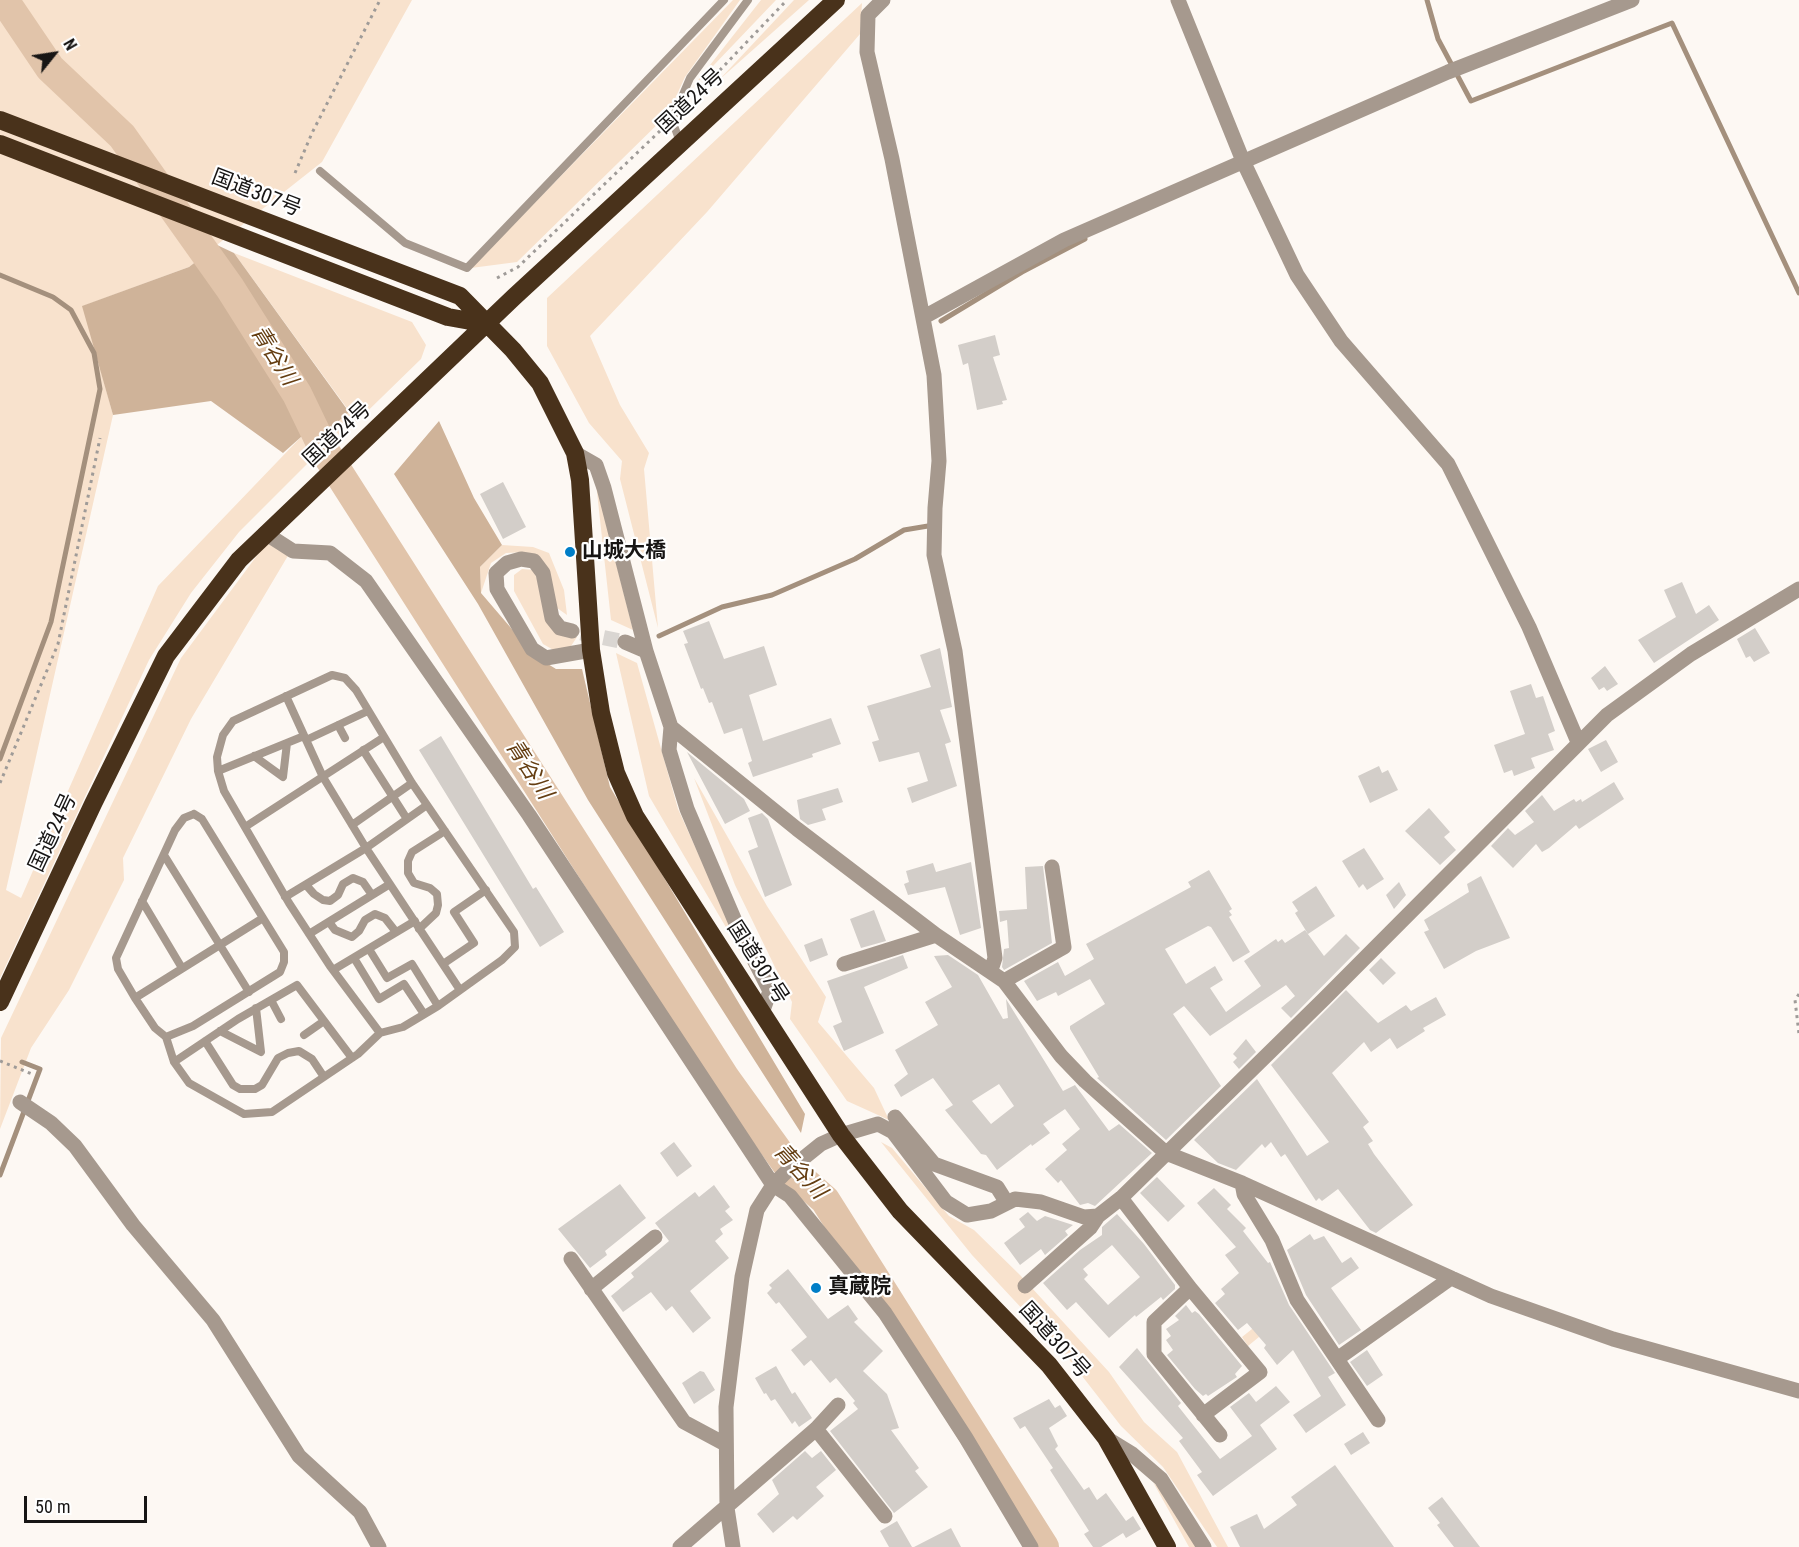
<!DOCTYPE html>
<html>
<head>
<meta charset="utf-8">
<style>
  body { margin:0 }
  #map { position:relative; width:1799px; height:1547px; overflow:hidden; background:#fdf8f3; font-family:"Roboto Condensed",sans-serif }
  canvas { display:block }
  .north { position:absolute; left:24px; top:24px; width:60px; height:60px; -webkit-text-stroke:4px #fff; paint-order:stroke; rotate:60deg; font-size:16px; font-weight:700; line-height:24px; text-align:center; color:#171514 }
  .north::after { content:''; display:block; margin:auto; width:21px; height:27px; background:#171514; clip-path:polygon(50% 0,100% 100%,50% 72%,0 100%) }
  .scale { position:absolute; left:24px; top:1496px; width:123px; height:27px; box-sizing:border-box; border:3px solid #171514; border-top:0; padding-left:8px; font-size:18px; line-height:21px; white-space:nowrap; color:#171514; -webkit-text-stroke:4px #fff; paint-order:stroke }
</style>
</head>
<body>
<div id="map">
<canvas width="1799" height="1547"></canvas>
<div class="north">N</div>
<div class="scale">50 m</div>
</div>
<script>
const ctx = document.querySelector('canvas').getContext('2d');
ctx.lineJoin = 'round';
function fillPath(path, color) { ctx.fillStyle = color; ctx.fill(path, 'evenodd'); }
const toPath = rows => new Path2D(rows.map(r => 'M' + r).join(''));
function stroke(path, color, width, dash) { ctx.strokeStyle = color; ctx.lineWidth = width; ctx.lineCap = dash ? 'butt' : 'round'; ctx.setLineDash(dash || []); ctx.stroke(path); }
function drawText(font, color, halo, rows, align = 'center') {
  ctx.font = font + ' "Roboto Condensed","Noto Sans JP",sans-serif'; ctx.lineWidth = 4.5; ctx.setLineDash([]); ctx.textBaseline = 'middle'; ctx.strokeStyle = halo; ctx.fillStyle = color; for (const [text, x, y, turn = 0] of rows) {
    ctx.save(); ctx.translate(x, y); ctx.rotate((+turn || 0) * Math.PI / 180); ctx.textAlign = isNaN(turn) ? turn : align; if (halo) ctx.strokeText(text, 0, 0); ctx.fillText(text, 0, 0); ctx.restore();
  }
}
const green = toPath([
  [0,0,412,0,322,162,189,267,83,306,113,415,6,890,21,898,158,586,301,437,312,459,239,532,191,593,149,660,0,978],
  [733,0,740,0,685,77,668,114,517,262,471,268],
  [761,0,776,0,692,88],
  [794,0,809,0,719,80],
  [862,3,860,34,707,212,590,336,620,405,649,453,644,469,658,628,620,479,622,461,589,423,547,346,547,298],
  [234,253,412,322,426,345,421,359,341,437,332,427,349,411],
  [596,483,633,630,611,620],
  [267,542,289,554,191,719,123,858,124,880,69,990,31,1048,0,1129,1,1038,181,658],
  [502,545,533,547,549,553,564,590,567,615,557,608,539,561,525,552,506,553,491,563,481,593,480,567],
  [522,569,534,570,554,625,577,637,571,646,557,652,543,644,514,591,514,575],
  [616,653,637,663,678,809,751,970,649,796],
  [694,778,767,906,826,997,818,1022,874,1088,889,1120,847,1101,790,1019,792,1002,735,885],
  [881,1142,892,1148,949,1216,974,1230,1020,1275,1109,1372,1144,1422,1177,1452,1228,1547,1217,1547,1163,1467,1121,1426,1068,1358,972,1255],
  [1276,1323,1248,1346,1242,1337,1257,1325],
  [1153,1482,1167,1497,1197,1547,1189,1547]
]);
const forest = toPath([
  [217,245,234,253,349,412,332,427,301,437,283,453,211,401,113,415,82,306,189,267],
  [439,421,474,498,502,545,480,567,481,593,535,656,556,669,582,669,610,787,805,1114,801,1133,588,800,478,604,394,474]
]);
const stream = toPath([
  [1427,0,1438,39,1471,101,1672,23,1799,293],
  [0,275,53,297,71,310,94,353,100,389,51,622,0,759],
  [941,321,1022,272,1085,239],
  [659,636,722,607,772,595,855,559,904,530,934,525],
  [0,1175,40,1069,22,1062]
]);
const river = toPath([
  [4,0,50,68,122,136,230,288,297,394,324,450,725,1078,792,1171,825,1200,1044,1547]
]);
const building = toPath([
  [995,335,1000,355,993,357,1007,400,1002,401,1003,404,977,410,968,363,963,365,958,345],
  [503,482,526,527,503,539,480,494],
  [1682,582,1696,614,1709,605,1719,620,1654,663,1638,640,1676,617,1664,590],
  [709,621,724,659,764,646,777,685,749,695,763,741,831,718,841,744,812,754,813,757,753,777,748,763,752,761,742,728,724,734,712,702,709,703,703,688,701,689,684,644,688,643,683,631],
  [1755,628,1770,653,1754,662,1750,656,1746,658,1737,639],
  [940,648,952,707,940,710,951,742,945,744,957,786,912,803,907,788,928,781,919,752,879,762,872,742,879,740,867,706,931,687,920,655],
  [1605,666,1618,684,1607,691,1604,687,1599,690,1591,678],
  [1531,684,1536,698,1543,696,1555,731,1548,734,1554,750,1531,758,1535,768,1514,776,1512,770,1504,773,1494,745,1525,734,1510,691],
  [441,736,533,889,536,887,564,932,540,947,419,750],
  [1606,740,1618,762,1601,772,1588,749],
  [687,752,744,799,750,811,725,824],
  [1379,766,1382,773,1388,770,1398,790,1370,803,1358,776],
  [1614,782,1624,799,1579,829,1576,825,1549,848,1542,852,1536,844,1513,868,1491,846,1508,828,1515,835,1534,822,1525,811,1542,795,1554,811,1574,799,1576,802,1581,799,1582,802],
  [838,788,843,802,822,809,826,820,808,825,800,819,797,800],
  [1429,808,1450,832,1444,837,1456,850,1440,865,1405,831],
  [762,813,768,819,792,885,765,897,748,851,758,847,748,818],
  [1364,848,1384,879,1367,890,1363,884,1359,888,1342,861],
  [971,862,981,928,960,935,945,887,908,895,904,884,909,882,906,871,933,863,936,872],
  [1043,866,1052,943,1004,970,1002,967,1004,949,1009,948,1007,920,1000,922,999,911,1027,909,1025,867],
  [1209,870,1232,909,1229,911,1232,915,1229,917,1250,952,1233,962,1211,927,1208,926,1165,949,1186,984,1215,966,1223,980,1210,988,1226,1012,1261,986,1244,961,1276,939,1278,942,1282,939,1285,943,1305,930,1324,956,1346,934,1360,948,1291,1018,1281,1008,1295,996,1286,985,1210,1036,1184,1006,1173,1014,1221,1086,1166,1140,1097,1078,1099,1077,1070,1029,1070,1026,1105,1004,1090,979,1058,996,1056,992,1037,1001,1024,981,1058,962,1065,976,1094,959,1086,944,1191,887,1188,882],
  [1481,876,1510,938,1476,951,1444,969,1424,932,1429,930,1424,920,1469,892,1467,884],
  [1399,882,1406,895,1394,909,1386,895],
  [1316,886,1335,916,1308,934,1295,913,1298,911,1292,902],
  [874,910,886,941,861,948,850,919],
  [822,938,828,955,810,962,804,945],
  [903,955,908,968,864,987,884,1033,844,1051,833,1026,842,1022,827,981],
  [948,955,978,975,1003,1019,1008,1018,1006,999,1063,1091,1075,1085,1109,1131,1119,1124,1152,1153,1095,1206,1088,1203,1080,1205,1061,1180,1058,1183,1045,1169,1067,1150,1062,1144,1080,1129,1065,1109,1043,1124,1050,1133,1032,1146,1031,1144,997,1170,986,1155,981,1154,945,1110,953,1105,933,1078,901,1097,894,1085,908,1074,895,1050,938,1025,925,1002,952,987,934,956],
  [999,1084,1014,1106,991,1124,972,1101],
  [1381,958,1396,973,1383,985,1369,970],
  [1346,990,1378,1023,1406,1005,1411,1011,1436,997,1446,1015,1423,1028,1425,1031,1397,1049,1390,1038,1371,1052,1364,1042,1332,1073,1369,1122,1363,1127,1373,1141,1368,1144,1374,1154,1413,1205,1376,1233,1370,1230,1338,1189,1322,1201,1319,1198,1316,1201,1285,1154,1281,1157,1271,1142,1265,1148,1262,1144,1236,1170,1218,1163,1194,1140,1257,1079,1307,1156,1329,1142,1271,1065],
  [1246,1039,1256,1052,1239,1069,1233,1062,1237,1058,1233,1054],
  [674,1142,692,1166,677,1177,660,1153],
  [1157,1177,1185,1206,1168,1222,1140,1193],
  [620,1184,646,1218,605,1251,607,1255,590,1268,558,1229],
  [714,1185,730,1207,725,1211,733,1220,720,1229,723,1234,715,1241,729,1258,690,1291,711,1318,693,1333,672,1306,666,1311,651,1292,623,1312,611,1296,634,1277,631,1273,669,1241,655,1223,695,1192,699,1197],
  [1214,1188,1231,1205,1227,1209,1246,1228,1243,1231,1268,1263,1270,1262,1289,1305,1335,1373,1328,1377,1346,1405,1306,1433,1293,1415,1321,1396,1293,1350,1277,1365,1264,1348,1266,1345,1247,1323,1238,1330,1215,1303,1225,1294,1221,1289,1239,1273,1225,1255,1236,1247,1197,1203],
  [1028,1212,1037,1221,1045,1216,1073,1225,1065,1231,1068,1235,1045,1255,1041,1249,1020,1265,1004,1243,1025,1227,1019,1219],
  [1117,1214,1144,1244,1175,1285,1175,1289,1163,1300,1161,1297,1136,1317,1135,1315,1109,1338,1076,1302,1067,1310,1043,1283,1080,1250,1102,1235,1102,1227],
  [1112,1245,1140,1277,1108,1305,1084,1279,1088,1275,1083,1269],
  [1310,1234,1314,1240,1324,1236,1342,1263,1351,1257,1359,1268,1331,1288,1361,1330,1339,1345,1306,1295,1287,1250],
  [788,1269,828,1319,848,1305,858,1319,854,1322,883,1351,863,1371,887,1394,899,1428,891,1430,919,1468,915,1471,928,1487,894,1513,830,1431,858,1409,853,1403,855,1401,836,1378,830,1383,811,1360,804,1366,791,1350,807,1337,779,1302,776,1304,767,1293,772,1288,769,1285],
  [1186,1305,1192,1313,1195,1311,1199,1314,1242,1366,1235,1374,1237,1377,1208,1396,1206,1394,1203,1396,1195,1389,1167,1355,1173,1350,1166,1340,1171,1336,1166,1329,1179,1320,1175,1316],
  [1137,1348,1181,1403,1178,1406,1220,1459,1252,1436,1230,1407,1249,1393,1256,1402,1276,1386,1290,1402,1260,1425,1277,1449,1213,1496,1197,1475,1202,1472,1179,1441,1183,1438,1119,1367],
  [1367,1350,1383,1375,1367,1386,1350,1362],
  [776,1366,792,1394,795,1392,812,1418,799,1427,795,1421,792,1424,775,1399,771,1401,766,1393,764,1394,755,1378],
  [700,1371,704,1372,715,1390,694,1404,682,1383],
  [1049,1399,1055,1408,1060,1405,1067,1416,1049,1428,1058,1446,1055,1449,1084,1490,1089,1487,1097,1500,1106,1493,1126,1521,1133,1516,1141,1529,1126,1538,1123,1533,1101,1547,1093,1547,1084,1534,1089,1531,1050,1470,1053,1468,1025,1426,1020,1429,1013,1418],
  [1363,1432,1370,1443,1351,1455,1344,1444],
  [805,1451,812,1458,821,1451,836,1470,816,1487,824,1496,797,1520,793,1516,773,1533,757,1514,779,1494,772,1480],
  [1335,1465,1394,1547,1240,1547,1230,1527,1257,1514,1264,1529,1297,1505,1291,1497],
  [1442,1497,1480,1547,1454,1547,1437,1525,1440,1523,1428,1508],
  [897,1521,912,1547,889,1547,880,1531],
  [951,1528,961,1547,914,1547]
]);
const streetTunnel = toPath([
  [581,633,625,642]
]);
const path = toPath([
  [699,92,787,0],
  [295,173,312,133,380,0],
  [497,278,518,267,662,129],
  [0,783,58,644,100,438],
  [1799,994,1795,1000,1799,1034],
  [0,1061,32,1074]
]);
const lane = toPath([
  [680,142,672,120,690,78,748,0],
  [320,171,405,243,467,268,724,0],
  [286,696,323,777,366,848,460,990],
  [338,725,345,738],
  [306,740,368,711],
  [363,750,407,819],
  [254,756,283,777,287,743],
  [218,771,304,736],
  [194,814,202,819,284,952,284,962,280,972,193,1026,166,1037,155,1028,135,998,118,969,116,958,175,830,184,818,194,814],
  [352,825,412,783],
  [245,827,384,737],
  [164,855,249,992],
  [306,885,314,894,323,900,330,901,338,895,343,884,353,878,363,882,372,895],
  [285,897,366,848,427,805],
  [142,901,182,968],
  [329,922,335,930,352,937,359,931,365,920,375,914,385,918,396,932],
  [419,929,436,913,438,905,437,894,430,888,414,883,408,873,408,861,412,852,445,831],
  [309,934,390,884],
  [369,949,387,978,412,964,438,1006],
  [354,958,379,999,404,984,424,1014],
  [443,964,474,943,454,912,486,890],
  [333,970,415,921],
  [135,998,263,918],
  [271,1000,281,1019],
  [220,1031,261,1052,256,1008],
  [304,1035,324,1021],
  [166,1037,174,1062,189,1083,244,1114,272,1112,358,1054,380,1033,403,1027,438,1006,502,960,515,947,514,932,412,783,356,690,345,678,332,675,233,721,223,735,217,757,218,771,224,791,289,903,330,966,380,1033],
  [205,1041,233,1085,240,1089,255,1089,262,1085,278,1058,288,1053,299,1051,312,1059,324,1077],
  [174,1062,238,1019,297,985,352,1058]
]);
const street = toPath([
  [883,0,868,15,867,52,892,159,934,375,939,461,935,508,934,555,955,651,995,958,991,970],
  [1178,0,1243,161,1297,275,1341,341,1448,464,1529,627,1578,742],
  [924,317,1064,240,1448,72,1632,0],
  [575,453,596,465,604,488,646,651,671,727,669,750,687,809,738,928,770,991,762,1013],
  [265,533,293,551,330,553,366,581,529,815,773,1185,790,1196,885,1313,966,1438,1031,1547],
  [572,631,560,628,552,618,543,573,534,561,521,559,507,563,496,573,497,589,532,649,546,658,591,650],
  [625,642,646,651],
  [671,727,797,829,936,935,1004,981,1061,1056,1085,1081,1166,1153,1242,1183,1491,1296,1613,1339,1799,1391],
  [844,964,936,935],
  [1004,981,1064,947,1052,867],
  [20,1102,51,1123,75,1146,133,1225,213,1320,299,1456,360,1512,379,1547],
  [895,1117,934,1164,997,1187,1007,1203],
  [1242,1183,1244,1194,1272,1240,1297,1300,1378,1420],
  [1121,1198,1190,1288,1260,1372,1203,1415],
  [571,1259,684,1422,725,1444],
  [1025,1286,1090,1228,1098,1216,1121,1198,1324,999,1607,715,1691,654,1799,589],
  [1190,1288,1154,1322,1154,1354,1220,1435],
  [591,1289,655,1237],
  [1337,1359,1451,1278],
  [816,1429,885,1516],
  [1106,1438,1132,1454,1161,1479,1204,1547],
  [680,1547,816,1429,838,1405],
  [733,1547,727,1508,726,1407,742,1277,757,1210,773,1185,785,1173,821,1144,841,1135,878,1124,893,1132,946,1202,967,1215,991,1211,1015,1199,1041,1202,1084,1217,1098,1216]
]);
const highway = toPath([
  [0,120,460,296,513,350,540,383,575,453,580,480,591,650,601,713,616,773,635,816,841,1135,900,1211,1049,1365,1106,1438,1167,1547],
  [0,144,448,317,487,324],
  [0,1002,93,804,166,656,239,560,514,297,836,0]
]);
const markers = [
  [570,552,6,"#007ec7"],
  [816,1288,6,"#007ec7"]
];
const streetNames = [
  ["国道24号",691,102,-43],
  ["国道307号",256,194,21],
  ["国道24号",338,435,-43],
  ["国道24号",54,833,-65],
  ["国道307号",757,963,57],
  ["国道307号",1054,1341,48]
];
const poiNames = [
  ["山城大橋",582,552],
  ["真蔵院",828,1288]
];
const waterNames = [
  ["青谷川",273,356,58],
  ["青谷川",528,770,57],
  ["青谷川",799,1172,48]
];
fillPath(green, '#f8e2cd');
fillPath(forest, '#cfb399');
stroke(stream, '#a4907d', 5);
stroke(river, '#e1c4aa', 30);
fillPath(building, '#d3cec9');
stroke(streetTunnel, '#dad6d2', 15, [15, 8]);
stroke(path, '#9f9b98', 3, [3, 4.5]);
stroke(lane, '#a6998e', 8);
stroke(street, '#a6998e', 15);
stroke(highway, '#49321b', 18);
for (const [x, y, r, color] of markers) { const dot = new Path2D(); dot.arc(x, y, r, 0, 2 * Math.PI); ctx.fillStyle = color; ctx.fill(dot); stroke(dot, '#fff', 2); }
drawText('21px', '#171514', '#fff', streetNames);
drawText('bold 21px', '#171514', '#fff', poiNames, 'left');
drawText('italic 22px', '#643d11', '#fff', waterNames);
</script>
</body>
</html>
